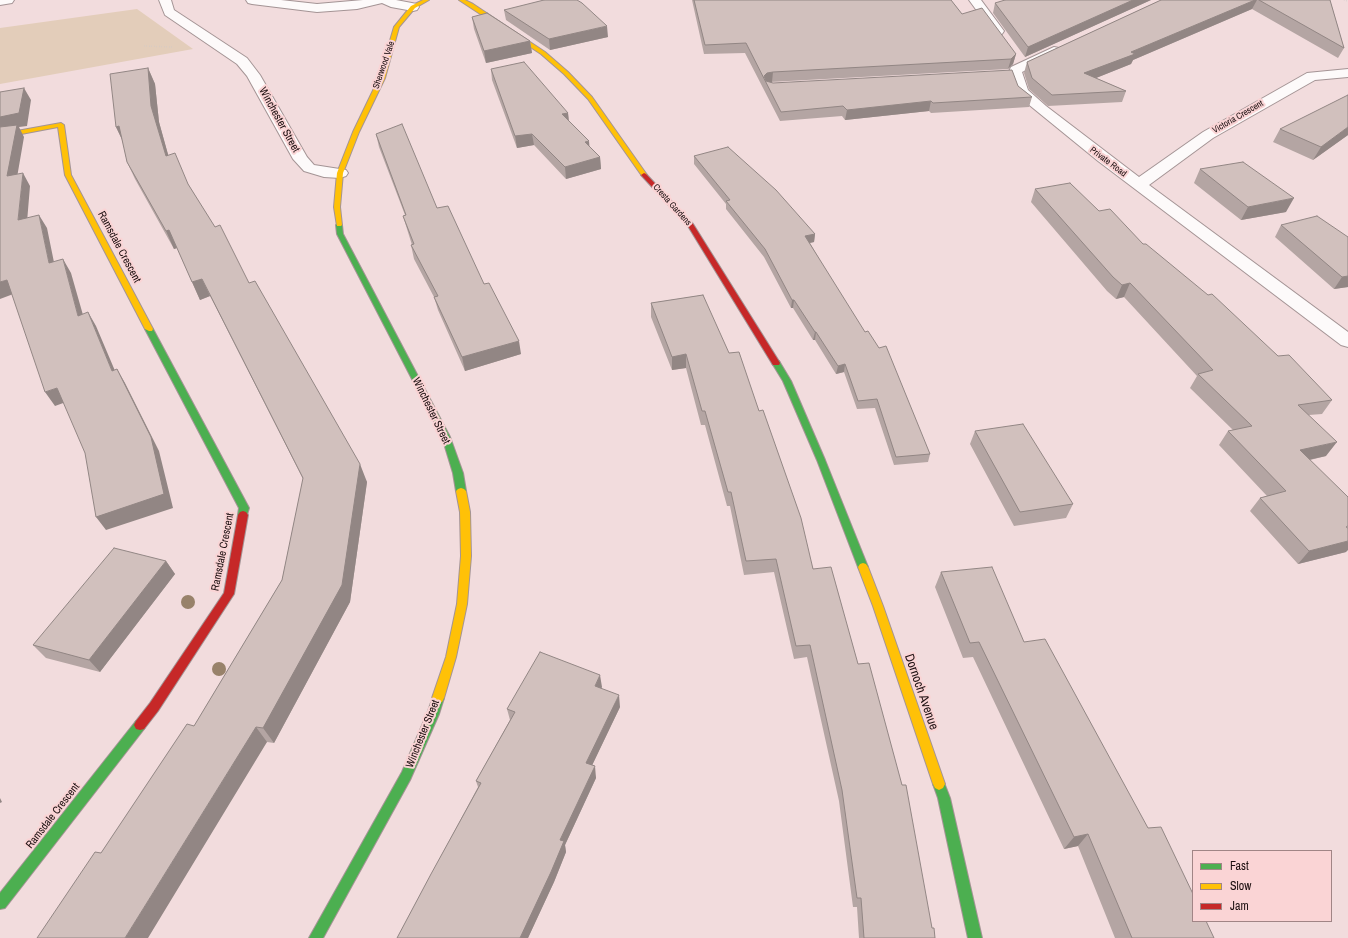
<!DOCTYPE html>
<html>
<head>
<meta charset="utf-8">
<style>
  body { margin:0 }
  #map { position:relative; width:1348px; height:938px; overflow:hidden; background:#f2dcdd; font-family:"Archivo Narrow",sans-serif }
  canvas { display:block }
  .legend { position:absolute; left:1192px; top:850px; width:140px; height:72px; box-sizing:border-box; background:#fad4d5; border:1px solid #a18586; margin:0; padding:5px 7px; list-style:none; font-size:12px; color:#1c0f10 }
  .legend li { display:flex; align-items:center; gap:8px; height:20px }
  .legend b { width:20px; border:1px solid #a18586 }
</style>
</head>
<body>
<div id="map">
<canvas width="1348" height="938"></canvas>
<ul class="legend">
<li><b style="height:5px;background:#4caf50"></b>Fast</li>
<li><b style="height:5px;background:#ffc107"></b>Slow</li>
<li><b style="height:5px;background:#c62828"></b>Jam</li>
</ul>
</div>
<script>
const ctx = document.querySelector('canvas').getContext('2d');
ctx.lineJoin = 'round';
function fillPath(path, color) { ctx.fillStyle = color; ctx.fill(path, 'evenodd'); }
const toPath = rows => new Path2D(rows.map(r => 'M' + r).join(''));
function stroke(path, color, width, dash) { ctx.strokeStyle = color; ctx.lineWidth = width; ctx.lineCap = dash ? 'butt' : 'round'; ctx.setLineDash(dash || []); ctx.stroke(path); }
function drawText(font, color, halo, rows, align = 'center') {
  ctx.font = font + ' "Archivo Narrow",sans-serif'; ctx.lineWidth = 4; ctx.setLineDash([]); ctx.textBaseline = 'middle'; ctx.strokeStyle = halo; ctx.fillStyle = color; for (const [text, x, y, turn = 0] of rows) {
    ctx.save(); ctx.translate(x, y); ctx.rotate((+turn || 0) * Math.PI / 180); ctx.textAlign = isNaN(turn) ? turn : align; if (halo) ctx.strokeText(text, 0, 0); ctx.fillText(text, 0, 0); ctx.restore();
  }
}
const green = toPath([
  [137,9,193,49,0,84,0,28]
]);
const path = toPath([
  [1344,0,1348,1],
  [144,46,172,47]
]);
const street = toPath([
  [0,0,14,0,12,3,0,5,0,0],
  [159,0,171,0,174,10,247,58,260,75,307,157,314,165,346,170,348,173,346,176,340,178,324,177,304,171,293,159,247,76,237,64,165,15,159,0],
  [246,0,281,0,317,4,363,0,396,0,417,4,419,7,417,10,413,11,391,7,382,3,357,9,317,12,252,4,248,3,246,0],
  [969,0,981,0,1004,31,1002,34,994,34,969,0],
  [1054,47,1059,48,1061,51,1059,54,1022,72,1028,90,1046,106,1139,177,1203,132,1307,73,1348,69,1348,77,1315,80,1213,138,1149,185,1348,332,1348,347,1341,345,1098,161,1017,95,1008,74,1011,67,1054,47]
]);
const fast = toPath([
  [339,223,342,225,343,234,450,437,463,473,466,491,464,493,458,493,456,491,453,473,442,437,337,234,336,225,339,223],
  [146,327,149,327,153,329,249,508,246,518,240,518,238,515,239,508,145,329,146,327],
  [776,360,779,361,791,381,825,460,868,567,866,570,863,571,860,570,858,567,817,460,783,381,772,363,776,360],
  [438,693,442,694,444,698,439,714,410,780,323,938,309,938,402,772,427,714,434,694,438,693],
  [140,720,144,721,146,725,144,729,5,908,0,909,0,893,136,721,140,720],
  [939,778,943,780,950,798,982,938,968,938,938,798,933,784,935,780,939,778]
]);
const slow = toPath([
  [423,0,429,0,415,8,399,27,385,78,359,132,343,173,340,207,342,225,341,226,337,226,334,207,337,173,353,132,379,78,394,27,411,6,423,0],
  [459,0,465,0,473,4,545,52,568,72,592,97,647,175,646,176,642,176,588,99,564,74,541,54,459,0],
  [61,123,64,125,71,175,153,329,152,331,149,331,145,329,65,175,58,127,0,138,0,134,61,123],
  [461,488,464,489,466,491,470,512,471,556,467,604,456,657,444,698,442,702,438,703,434,702,432,698,446,657,457,604,461,556,460,512,456,491,458,489,461,488],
  [863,563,866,564,868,567,883,606,945,784,943,788,939,790,935,788,933,784,873,606,858,567,860,564,863,563]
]);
const jam = toPath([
  [644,173,646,174,693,224,780,363,779,365,773,365,688,226,642,176,641,175,644,173],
  [243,511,246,512,248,515,234,594,158,711,144,729,140,730,136,729,134,725,136,721,150,703,224,593,238,515,240,512,243,511]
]);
const trees = [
  [188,602],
  [219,669]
];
const wall = toPath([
  [692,0,951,0,962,14,1016,54,1013,64,1008,69,770,82,773,83,1018,86,1032,97,1029,107,931,113,929,111,845,120,842,116,780,121,745,53,704,54],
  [1151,0,1025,57,993,13,995,3],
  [1161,0,1330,0,1344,48,1338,58,1252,9,1133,60,1131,64,1096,78,1126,91,1122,102,1048,106,1029,89,1024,73,1027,62],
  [504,10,608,37,550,50,506,20],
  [472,17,530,41,532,53,486,63,474,29],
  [148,68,155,84,159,122,168,155,188,184,249,283,367,482,350,602,274,743,267,742,101,853,194,726,282,580,303,479,210,296,200,300,177,248,174,249,135,179,127,162,122,139,116,127],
  [491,69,568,113,569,121,589,146,600,157,601,169,566,179,534,145,517,148,492,80],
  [1280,129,1348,135,1313,160,1273,142],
  [376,134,437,208,484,284,521,354,465,371,438,310,434,297,414,259,411,245,412,245,407,229,403,216,405,215,379,147],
  [694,156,815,234,814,242,810,243,930,454,928,462,894,465,875,408,857,409,844,372,836,374,815,340,813,340,793,308,791,308,764,257,726,209,726,204,694,164],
  [1200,169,1286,212,1241,220,1194,183],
  [1035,189,1099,211,1143,244,1278,356,1332,400,1322,414,1309,415,1326,456,1310,460,1346,552,1298,564,1250,511,1260,498,1267,496,1219,445,1228,431,1233,430,1190,388,1197,376,1124,297,1116,299,1107,291,1031,202],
  [1281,225,1348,237,1348,287,1334,289,1275,237],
  [703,295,813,569,932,928,935,938,859,938,857,907,853,907,839,801,807,657,794,659,774,572,744,575,730,506,727,506,705,425,701,425,686,368,672,370,651,317,651,303],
  [975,431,1073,504,1066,518,1014,526,970,444],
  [166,561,175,574,100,672,46,658,33,645],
  [941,572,1024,642,1148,828,1214,938,1115,938,1078,846,1064,849,973,657,963,658,935,587],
  [602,687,601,688,620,707,592,765,596,778,565,845,566,852,554,882,528,938,397,938,478,787,476,781,510,720,507,709]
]);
const shadedWall = toPath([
  [1133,0,1151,0,1025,57,1028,47],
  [1255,0,1257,0,1252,9,1133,60,1131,64,1081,84,1084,73,1131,52],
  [607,26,608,37,550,50,549,39],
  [530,41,532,53,486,63,484,51],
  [1016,54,1013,64,1008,69,1011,59],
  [148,68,155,84,159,122,173,172,166,156,151,106],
  [773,72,772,82,767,83,764,76,767,73],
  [24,88,31,100,27,126,19,127,24,137,15,189,7,176,0,132,0,117],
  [931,101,929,111,845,120,847,110],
  [568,113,569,124,562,114],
  [119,126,124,144,116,127],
  [1348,127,1348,135,1313,160,1321,147],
  [532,134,534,145,517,148,515,136],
  [589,141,590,153,585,142],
  [600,157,601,169,566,179,565,167],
  [23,173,30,186,26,234,18,220],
  [1294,198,1286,212,1241,220,1248,207],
  [39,215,47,228,57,277,49,263],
  [169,230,177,248,174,249,166,231],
  [815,234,814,242,804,244,805,236],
  [63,259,71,273,87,329,78,316],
  [1348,276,1348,287,1334,289,1342,277],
  [202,279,210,296,200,300,192,282],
  [7,280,16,293,0,299,0,282],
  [1130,283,1124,297,1116,299,1122,285],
  [792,300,794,300,793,308,791,308],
  [88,312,96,326,121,385,112,371],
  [815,332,816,332,815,340,813,340],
  [519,341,521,354,465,371,462,357],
  [686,354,686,368,672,370,672,357],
  [845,364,844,372,836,374,838,366],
  [117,369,125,383,159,451,173,508,106,530,96,517],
  [57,388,66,402,55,406,45,392],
  [1337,442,1326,456,1290,464,1300,450],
  [360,464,367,482,350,602,274,743,263,728],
  [1348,541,1348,550,1346,552,1298,564,1309,551],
  [166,561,175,574,100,672,89,660],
  [600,675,602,687,596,698,595,686],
  [619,695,620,707,588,774,586,763],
  [256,727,267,742,148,938,125,938],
  [595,766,596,778,565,845,566,852,554,882,528,938,520,938,560,840],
  [0,798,2,802,0,803],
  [1088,834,1078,846,1064,849,1074,837]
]);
const building = toPath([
  [544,0,577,0,582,3,607,26,549,39,504,10,544,0],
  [694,0,951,0,962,14,982,8,1016,54,1011,59,773,72,767,73,764,76,766,81,773,83,1012,70,1018,86,1032,97,933,103,931,101,847,110,843,106,781,112,746,43,705,45,694,0],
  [1005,0,1133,0,1028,47,995,3,1005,0],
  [1161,0,1255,0,1131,52,1135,54,1084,73,1126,91,1052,95,1032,78,1027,62,1161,0],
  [1259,0,1330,0,1344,48,1259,0],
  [487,13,530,41,484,51,472,17,487,13],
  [524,62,568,113,562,114,589,141,585,142,600,157,565,167,532,134,515,136,491,69,524,62],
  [148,68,151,106,166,156,175,153,188,184,215,227,220,225,249,283,255,281,360,464,342,585,263,728,256,727,125,938,37,938,95,852,101,853,187,724,194,726,282,580,303,478,202,279,192,282,169,230,166,231,127,162,119,126,116,127,110,74,148,68],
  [24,88,19,113,0,117,0,92,24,88],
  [1348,95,1348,127,1321,147,1280,129,1348,95],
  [402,124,437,208,448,206,484,284,489,283,519,341,462,357,434,297,438,296,411,245,414,244,403,216,406,215,376,134,402,124],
  [17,125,7,176,23,173,18,220,39,215,49,263,63,259,78,316,88,312,112,371,117,369,151,437,164,494,96,517,85,453,57,388,45,392,7,280,0,282,0,127,17,125],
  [728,147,776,190,815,234,805,236,865,332,868,331,879,348,886,346,930,454,896,457,877,399,858,401,845,364,838,366,816,332,815,332,794,300,792,300,765,249,726,201,730,200,694,156,728,147],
  [1243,162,1294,198,1248,207,1200,169,1243,162],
  [1070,183,1099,211,1110,209,1143,244,1146,244,1208,295,1212,294,1278,356,1289,355,1332,400,1298,405,1337,442,1300,450,1348,497,1348,526,1346,527,1348,528,1348,541,1309,551,1260,498,1286,491,1228,431,1252,426,1198,374,1213,370,1130,283,1122,285,1113,277,1035,189,1070,183],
  [1317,216,1348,237,1348,276,1342,277,1281,225,1317,216],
  [703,295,729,353,739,352,759,411,763,410,801,518,813,569,831,567,858,664,869,663,902,785,906,785,932,928,934,928,935,938,864,938,861,898,857,898,842,790,810,645,796,646,776,559,746,561,731,492,728,492,705,411,702,411,686,354,672,357,651,303,703,295],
  [1023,424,1073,504,1020,512,975,431,1023,424],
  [114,548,166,561,89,660,33,645,114,548],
  [992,567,1024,642,1045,639,1148,828,1161,827,1193,894,1193,921,1206,921,1214,938,1132,938,1088,834,1074,837,979,642,970,643,941,572,992,567],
  [540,652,600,675,595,686,619,695,586,763,595,766,560,840,564,841,551,872,520,938,397,938,431,874,481,783,476,781,515,712,507,709,540,652]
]);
const farStreetnames = [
  ["Sherwood Vale",384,65,-71],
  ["Victoria Crescent",1238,117,-30],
  ["Private Road",1108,162,37],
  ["Cresta Gardens",672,205,48]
];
const streetNames = [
  ["Winchester Street",279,120,61],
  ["Ramsdale Crescent",119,247,62],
  ["Winchester Street",431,411,64],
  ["Ramsdale Crescent",223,552,-79],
  ["Winchester Street",423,734,-68],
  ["Ramsdale Crescent",53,816,-52]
];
const nearStreetnames = [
  ["Dornoch Avenue",921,692,71]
];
fillPath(green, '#e3cdba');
stroke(street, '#a49495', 2);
stroke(fast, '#a49495', 2);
stroke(slow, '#a49495', 2);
stroke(jam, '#a49495', 2);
stroke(path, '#d0c9c9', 1.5, [0.5, 2]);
fillPath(street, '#fdfafa');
fillPath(fast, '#4caf50');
fillPath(slow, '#ffc107');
fillPath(jam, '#c62828');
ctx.fillStyle = '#98826a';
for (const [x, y] of trees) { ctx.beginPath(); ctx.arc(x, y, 7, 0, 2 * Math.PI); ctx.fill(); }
fillPath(wall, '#b4a5a3');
fillPath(shadedWall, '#928684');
fillPath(building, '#d1c0bd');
stroke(building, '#928684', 1);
drawText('9px', '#1c0f10', '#fad4d5', farStreetnames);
drawText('11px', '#1c0f10', '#fad4d5', streetNames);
drawText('13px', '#1c0f10', '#fad4d5', nearStreetnames);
</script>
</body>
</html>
